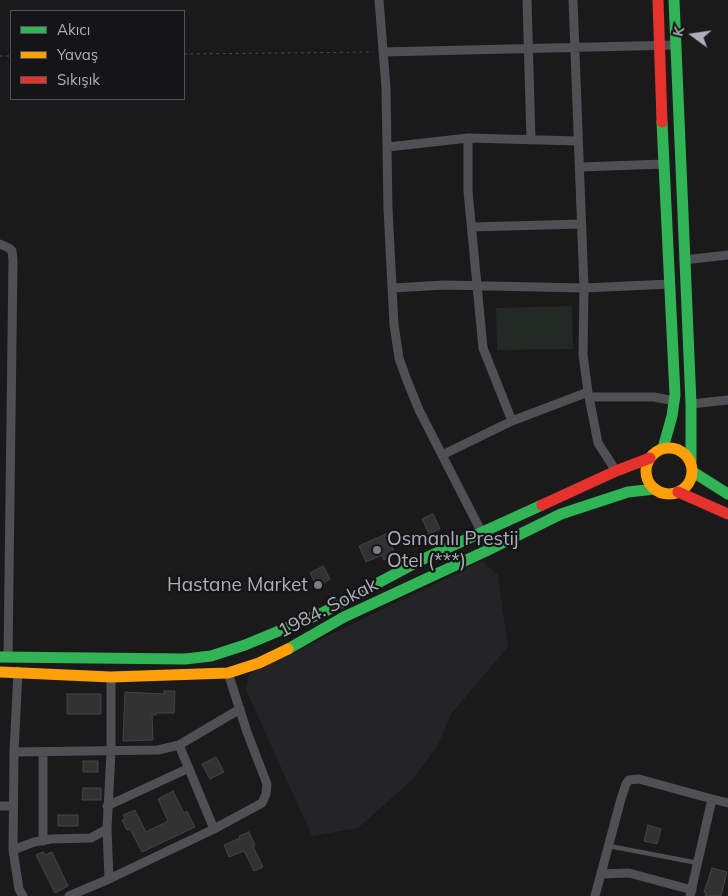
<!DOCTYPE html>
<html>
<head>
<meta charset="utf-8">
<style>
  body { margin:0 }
  #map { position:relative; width:728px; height:896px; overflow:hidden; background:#1a1a1a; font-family:Mulish,sans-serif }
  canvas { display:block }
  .legend { position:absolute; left:10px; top:10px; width:175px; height:90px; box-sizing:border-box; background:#151416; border:1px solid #525258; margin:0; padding:6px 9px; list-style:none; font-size:15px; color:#adb0ba }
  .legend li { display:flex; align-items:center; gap:10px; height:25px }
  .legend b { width:25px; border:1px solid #525258 }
  .north { position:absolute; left:668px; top:10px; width:50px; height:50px; -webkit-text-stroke:4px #151416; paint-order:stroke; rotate:284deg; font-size:14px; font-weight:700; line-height:20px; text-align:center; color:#adb0ba }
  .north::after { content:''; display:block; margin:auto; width:18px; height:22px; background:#adb0ba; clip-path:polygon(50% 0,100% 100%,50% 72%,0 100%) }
</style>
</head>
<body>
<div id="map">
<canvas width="728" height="896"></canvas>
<ul class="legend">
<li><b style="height:6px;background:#30b455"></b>Akıcı</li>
<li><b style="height:6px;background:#ff9f0a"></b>Yavaş</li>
<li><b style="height:6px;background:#e5322d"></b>Sıkışık</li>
</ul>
<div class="north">K</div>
</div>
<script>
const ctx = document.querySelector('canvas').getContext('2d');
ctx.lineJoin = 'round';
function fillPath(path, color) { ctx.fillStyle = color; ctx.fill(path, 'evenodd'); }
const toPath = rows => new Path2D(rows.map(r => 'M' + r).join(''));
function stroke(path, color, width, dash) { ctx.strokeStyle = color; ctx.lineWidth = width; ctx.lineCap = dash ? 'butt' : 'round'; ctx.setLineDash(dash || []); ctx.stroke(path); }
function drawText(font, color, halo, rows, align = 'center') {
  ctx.font = font + ' Mulish,sans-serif'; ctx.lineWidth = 4.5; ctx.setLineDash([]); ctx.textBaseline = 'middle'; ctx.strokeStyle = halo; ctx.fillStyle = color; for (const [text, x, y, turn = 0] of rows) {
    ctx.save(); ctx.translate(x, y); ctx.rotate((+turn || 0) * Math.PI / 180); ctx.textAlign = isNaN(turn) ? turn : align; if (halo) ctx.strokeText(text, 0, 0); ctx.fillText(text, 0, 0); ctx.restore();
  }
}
const built = toPath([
  [482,561,498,575,508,647,451,714,437,747,411,781,358,828,312,836,246,690,249,674]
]);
const green = toPath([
  [572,306,573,349,497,350,496,308]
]);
const building = toPath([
  [433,514,440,529,429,534,422,519,433,514],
  [386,534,396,555,384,560,382,555,366,562,359,546,386,534],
  [323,566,330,579,317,587,310,573,323,566],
  [164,691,175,691,174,713,156,713,156,715,152,715,153,740,123,741,125,692,164,694,164,691],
  [67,694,101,694,101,714,67,714,67,694],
  [216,757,224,772,210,779,202,764,216,757],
  [83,761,98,761,98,772,83,772,83,761],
  [83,788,101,788,101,800,82,800,83,788],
  [173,791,184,813,187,811,195,827,142,852,130,829,127,830,122,820,125,819,123,815,135,810,146,832,168,821,158,799,173,791],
  [58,815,78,815,78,826,58,826,58,815],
  [648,825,661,829,657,844,644,841,648,825],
  [249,832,255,845,253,846,263,867,254,871,244,851,229,857,224,845,240,838,239,836,249,832],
  [43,852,45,855,52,852,68,886,55,893,36,855,43,852],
  [712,868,727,872,721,896,705,896,706,893,704,892,712,868]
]);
const path = toPath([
  [184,54,373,52],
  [0,56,11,56]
]);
const lane = toPath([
  [609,846,698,863]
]);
const street = toPath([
  [379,0,386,88,388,209,394,325,399,358,406,378,419,410,482,533],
  [527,0,531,140],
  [573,0,584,288,583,355,588,392,598,443,616,471],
  [383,52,676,45],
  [468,138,468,191,483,348,512,421],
  [388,147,468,138,578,141],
  [580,167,664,164],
  [472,227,581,224],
  [0,244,9,248,12,251,13,260,8,657],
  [684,260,728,255],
  [393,288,444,285,584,288,670,284],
  [589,397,654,397,675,401],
  [691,404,728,400],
  [442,455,512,421,588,392],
  [18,671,14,752,13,850,19,889,23,896],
  [179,745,214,829],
  [14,752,158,750,179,745,240,709],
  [0,806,12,806],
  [107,806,189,768],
  [43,841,43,752],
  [13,850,34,842,51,839,91,838,107,829],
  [601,874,629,873,692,890],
  [109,879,107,829,111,752,111,677],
  [69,896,109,879,214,829,262,803,266,794,267,784,247,732,228,673],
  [595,896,621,799,626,784,629,780,639,779,712,799],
  [690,896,712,799,728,803]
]);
const fast = toPath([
  [674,0,691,404,691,461],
  [662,122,675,395,672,416,663,448],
  [693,472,728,494],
  [288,649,344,617,486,551,561,514,628,492,655,489],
  [0,657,185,659,211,656,245,645,322,613,421,560,542,505]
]);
const slow = toPath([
  '646 471a23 23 0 1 1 46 0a23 23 0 1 1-46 0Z',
  [0,672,111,677,228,673,259,663,288,649]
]);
const jam = toPath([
  [658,0,662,122],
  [678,492,728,514],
  [542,505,616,471,650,458]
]);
const markers = [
  [377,550,5,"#7a7c82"],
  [318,585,5,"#7a7c82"]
];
const poiNames = [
  ["Osmanlı Prestij",387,539],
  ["Otel (***)",387,561],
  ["Hastane Market",308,585,"right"]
];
const streetNames = [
  ["1984. Sokak",328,608,-27]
];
fillPath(built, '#242426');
fillPath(green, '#232924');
fillPath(building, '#323233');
stroke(building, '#434446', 1);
stroke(path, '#505154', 1, [2.5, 4]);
stroke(lane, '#4f5053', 4.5);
stroke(street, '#4f5053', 9);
stroke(fast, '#30b455', 11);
stroke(slow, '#ff9f0a', 11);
stroke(jam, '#e5322d', 11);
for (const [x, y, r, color] of markers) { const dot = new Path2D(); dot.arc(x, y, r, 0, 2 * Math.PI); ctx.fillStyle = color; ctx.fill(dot); stroke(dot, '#151416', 2); }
drawText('19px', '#adb0ba', '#151416', poiNames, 'left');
drawText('19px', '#adb0ba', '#151416', streetNames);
</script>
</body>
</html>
